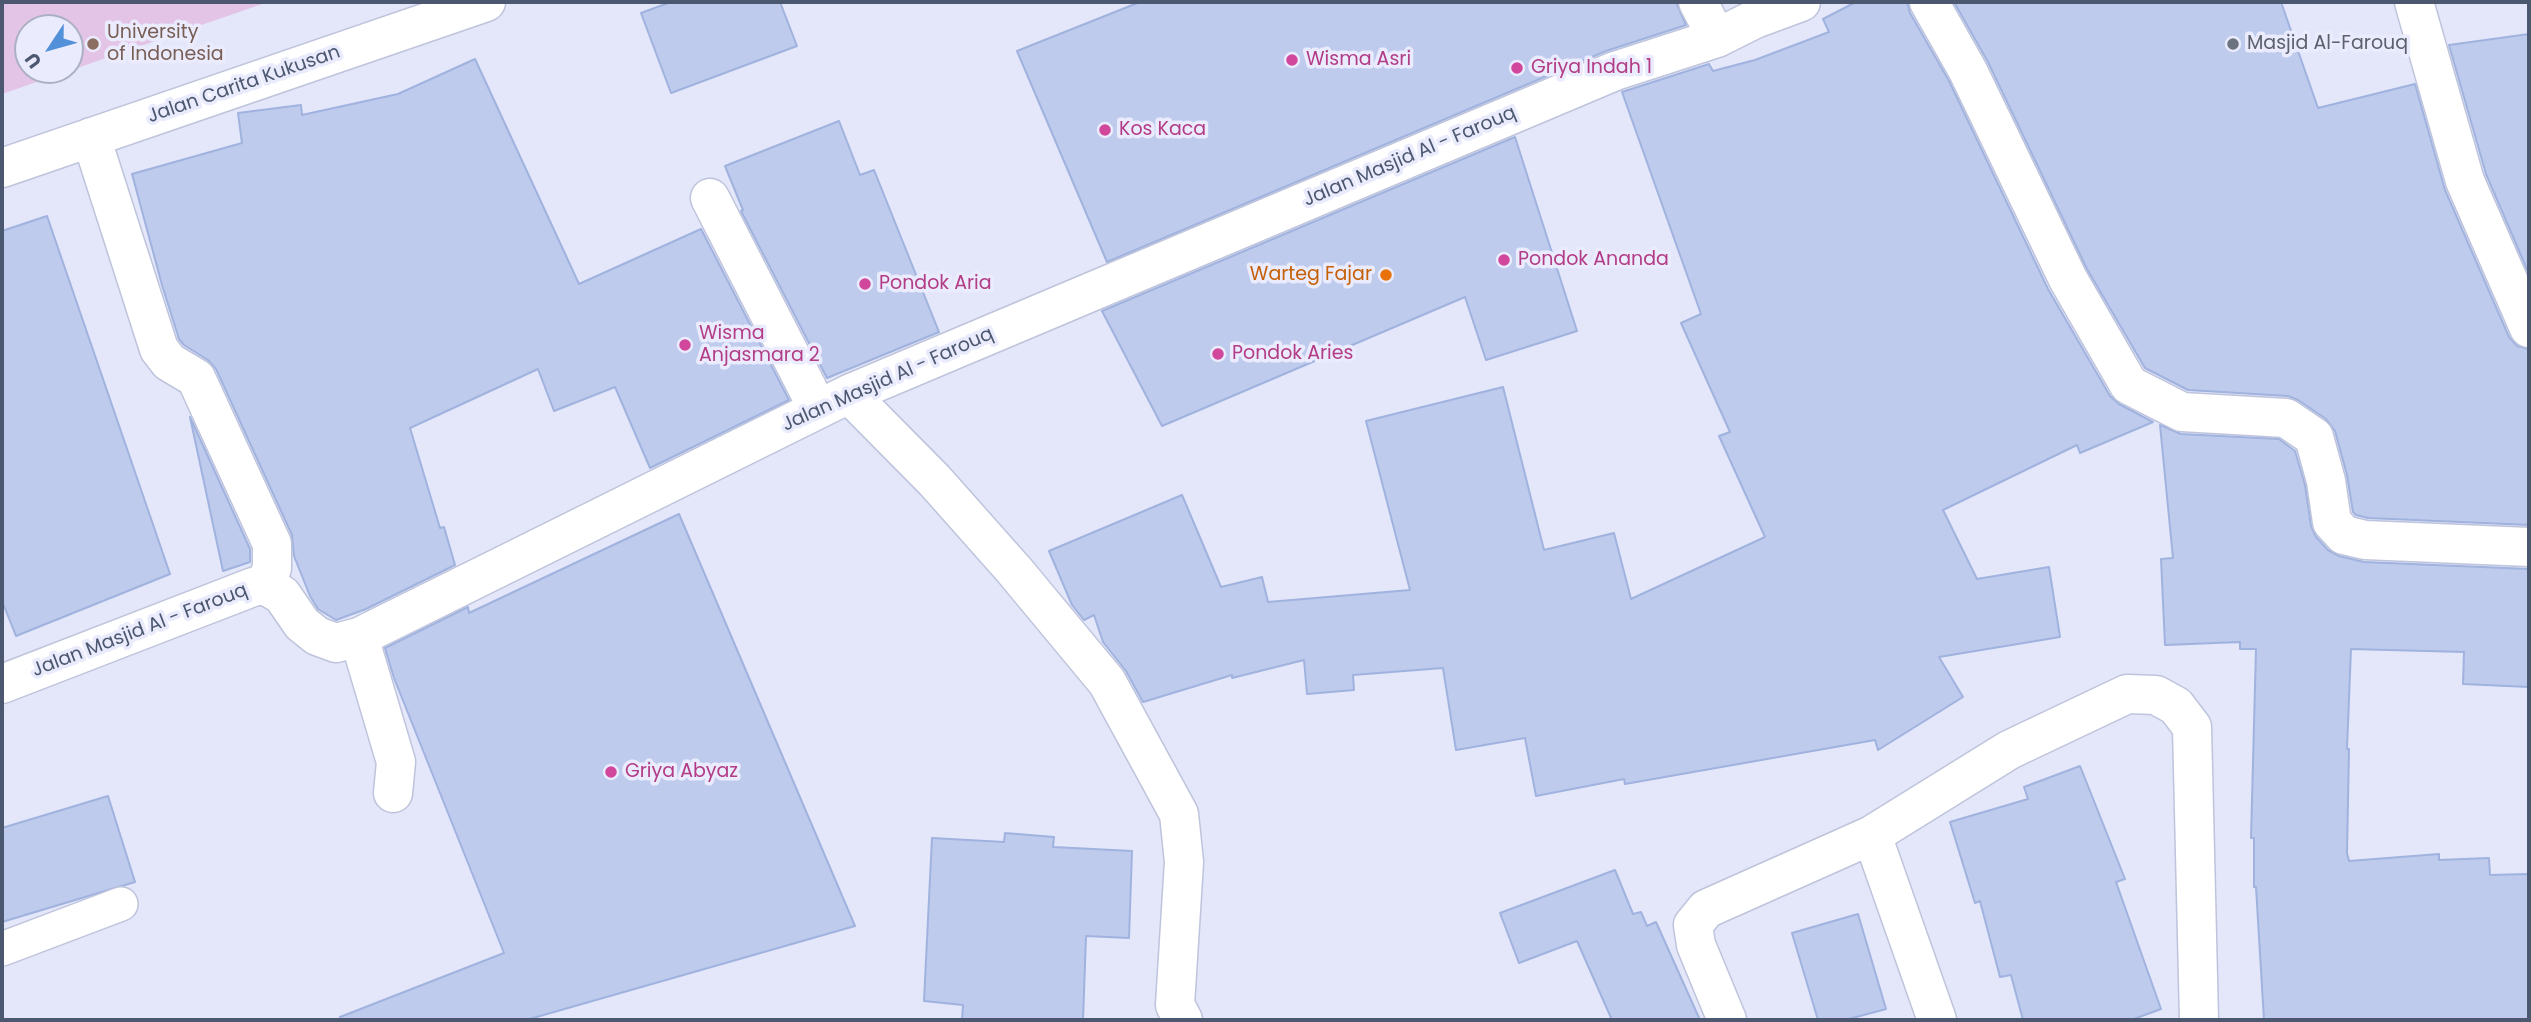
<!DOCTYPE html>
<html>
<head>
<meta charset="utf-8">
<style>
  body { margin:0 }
  #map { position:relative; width:2531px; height:1022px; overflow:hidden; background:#e4e6fa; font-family:Poppins,sans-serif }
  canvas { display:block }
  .frame { position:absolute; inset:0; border:4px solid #4c5870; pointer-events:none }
  .north { position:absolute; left:14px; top:14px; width:70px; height:70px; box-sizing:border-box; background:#eaebfd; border:2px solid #abb0c5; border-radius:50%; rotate:234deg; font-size:19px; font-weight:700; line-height:28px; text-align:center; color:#4c5870 }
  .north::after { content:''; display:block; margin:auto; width:24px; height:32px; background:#5390da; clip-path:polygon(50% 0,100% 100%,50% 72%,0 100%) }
</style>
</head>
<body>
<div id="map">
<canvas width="2531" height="1022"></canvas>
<div class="frame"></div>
<div class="north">U</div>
</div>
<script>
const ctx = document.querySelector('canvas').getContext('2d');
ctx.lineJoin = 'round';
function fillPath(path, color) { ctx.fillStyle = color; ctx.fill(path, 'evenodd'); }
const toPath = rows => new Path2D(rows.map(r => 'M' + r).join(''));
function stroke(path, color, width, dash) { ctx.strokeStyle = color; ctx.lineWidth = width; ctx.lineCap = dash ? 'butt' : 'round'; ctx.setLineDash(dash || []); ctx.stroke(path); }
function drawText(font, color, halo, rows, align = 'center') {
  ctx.font = font + ' Poppins,sans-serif'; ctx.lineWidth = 7; ctx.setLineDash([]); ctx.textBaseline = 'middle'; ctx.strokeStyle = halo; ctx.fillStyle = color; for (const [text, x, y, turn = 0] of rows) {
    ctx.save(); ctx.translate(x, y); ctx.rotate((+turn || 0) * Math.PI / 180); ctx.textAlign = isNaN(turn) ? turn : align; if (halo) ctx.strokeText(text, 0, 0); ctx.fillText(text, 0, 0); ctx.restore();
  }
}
const green = toPath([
  [2,2,268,2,2,94],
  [28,28,70,28,70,70,28,70]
]);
const building = toPath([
  [671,2,780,2,797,46,671,93,641,13,671,2],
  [1140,2,1676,2,1686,25,1606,51,1107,262,1017,51,1140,2],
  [1856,2,1907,2,1910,13,1949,81,2048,289,2110,396,2119,404,2153,422,2080,453,2077,445,1943,510,1977,579,2049,567,2060,637,1939,657,1963,697,1878,750,1875,740,1625,784,1624,779,1536,796,1525,738,1456,750,1443,668,1353,675,1354,690,1307,694,1304,660,1232,678,1232,675,1143,702,1126,671,1103,642,1094,615,1084,620,1072,605,1049,551,1182,495,1221,587,1262,577,1268,602,1410,590,1366,421,1503,387,1544,550,1614,533,1631,599,1765,537,1719,436,1730,432,1681,323,1701,314,1622,92,1709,64,1713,71,1755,60,1829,32,1823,19,1856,2],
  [1954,2,2281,2,2318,108,2415,84,2445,190,2509,337,2517,346,2529,349,2529,525,2368,518,2356,515,2353,512,2347,475,2335,431,2326,419,2298,400,2288,396,2188,390,2145,368,2087,269,1988,62,1954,2],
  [2529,34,2529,274,2486,174,2449,45,2529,34],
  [475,59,579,284,701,229,789,400,650,468,615,387,554,411,538,369,410,428,440,528,444,527,455,565,366,609,336,620,318,609,310,596,294,556,292,535,216,369,208,360,184,345,179,339,162,285,132,174,242,143,238,113,301,105,302,115,398,94,475,59],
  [839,121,860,175,874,170,939,332,827,378,741,211,743,210,725,166,839,121],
  [1515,137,1577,331,1486,360,1465,297,1162,426,1102,311,1515,137],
  [47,216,170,574,16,636,2,601,2,231,47,216],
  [190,417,250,549,250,562,223,571,190,417],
  [2160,425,2181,434,2279,439,2295,451,2305,485,2311,526,2316,537,2328,550,2339,556,2364,562,2529,569,2529,687,2463,684,2464,652,2351,649,2347,749,2349,749,2347,853,2349,861,2439,854,2439,860,2489,858,2490,875,2529,874,2529,1020,2264,1020,2256,887,2254,887,2254,838,2251,838,2256,649,2240,649,2240,642,2165,645,2161,559,2173,558,2160,425],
  [679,514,855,926,526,1020,340,1020,340,1017,504,953,394,678,385,648,468,607,469,613,679,514],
  [2080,766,2125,879,2116,882,2161,1009,2131,1020,2023,1020,2011,975,2000,977,1980,901,1975,903,1950,822,2028,799,2024,787,2080,766],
  [108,796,135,882,2,922,2,828,108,796],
  [1005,833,1054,837,1053,847,1132,851,1129,938,1086,936,1083,1020,962,1020,963,1005,924,1001,932,838,1004,842,1005,833],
  [1615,870,1633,914,1641,912,1647,926,1656,922,1700,1020,1612,1020,1577,941,1519,963,1500,913,1615,870],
  [1858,914,1886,1009,1845,1020,1818,1020,1792,933,1858,914]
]);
const lane = toPath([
  [2,949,121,904]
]);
const street = toPath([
  [1698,2,1717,38],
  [1929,2,1968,71,2068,279,2129,385,2182,412,2286,418,2314,437,2326,481,2332,522,2344,535,2365,540,2529,547],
  [2414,2,2465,181,2529,328],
  [91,137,159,349,169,362,196,378,272,544,272,568,265,585],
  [2,168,486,2],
  [710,198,818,409],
  [849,394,935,481,1014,570,1107,682,1179,814,1184,862,1175,1005,1183,1020],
  [359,637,396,762,393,793],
  [2,684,253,587,265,585,282,595,302,624,317,636,336,643,359,637,849,394,1615,71,1717,38,1755,19,1801,2],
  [1872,835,1937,1020],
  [1727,1020,1696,945,1693,925,1706,909,1872,835,2009,750,2127,694,2156,695,2176,706,2192,727,2199,1020]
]);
const markers = [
  [93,44,7,"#8d6e63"],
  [2233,44,7,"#6b7280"],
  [1292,60,7,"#d1479c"],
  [1517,68,7,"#d1479c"],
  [1105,130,7,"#d1479c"],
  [1504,260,7,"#d1479c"],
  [1386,275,7,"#e8710a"],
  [865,284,7,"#d1479c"],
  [685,345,7,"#d1479c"],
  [1218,354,7,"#d1479c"],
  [611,772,7,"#d1479c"]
];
const educationNames = [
  ["University",107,33],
  ["of Indonesia",107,55]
];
const worshipNames = [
  ["Masjid Al-Farouq",2247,44]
];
const hotelNames = [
  ["Wisma Asri",1306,60],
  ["Griya Indah 1",1531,68],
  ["Kos Kaca",1119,130],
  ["Pondok Ananda",1518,260],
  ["Pondok Aria",879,284],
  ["Wisma",699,334],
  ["Anjasmara 2",699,356],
  ["Pondok Aries",1232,354],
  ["Griya Abyaz",625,772]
];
const streetNames = [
  ["Jalan Carita Kukusan",244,85,-19],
  ["Jalan Masjid Al - Farouq",1410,157,-23],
  ["Jalan Masjid Al - Farouq",888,380,-24],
  ["Jalan Masjid Al - Farouq",140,631,-21]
];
const foodNames = [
  ["Warteg Fajar",1372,275]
];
fillPath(green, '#e4c4e6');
fillPath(building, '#becbed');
stroke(building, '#a0b2de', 2);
stroke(lane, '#bec4db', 36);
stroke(street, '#bec4db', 41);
stroke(lane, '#fff', 33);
stroke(street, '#fff', 38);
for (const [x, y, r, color] of markers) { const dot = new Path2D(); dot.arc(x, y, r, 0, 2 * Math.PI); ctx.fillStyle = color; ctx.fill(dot); stroke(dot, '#eaebfd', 2.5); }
drawText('19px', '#785e54', '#eaebfd', educationNames, 'left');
drawText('19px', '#5b616d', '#eaebfd', worshipNames, 'left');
drawText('19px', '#b23c85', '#eaebfd', hotelNames, 'left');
drawText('19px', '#4c5870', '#eaebfd', streetNames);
drawText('19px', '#c56008', '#eaebfd', foodNames, 'right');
</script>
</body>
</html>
